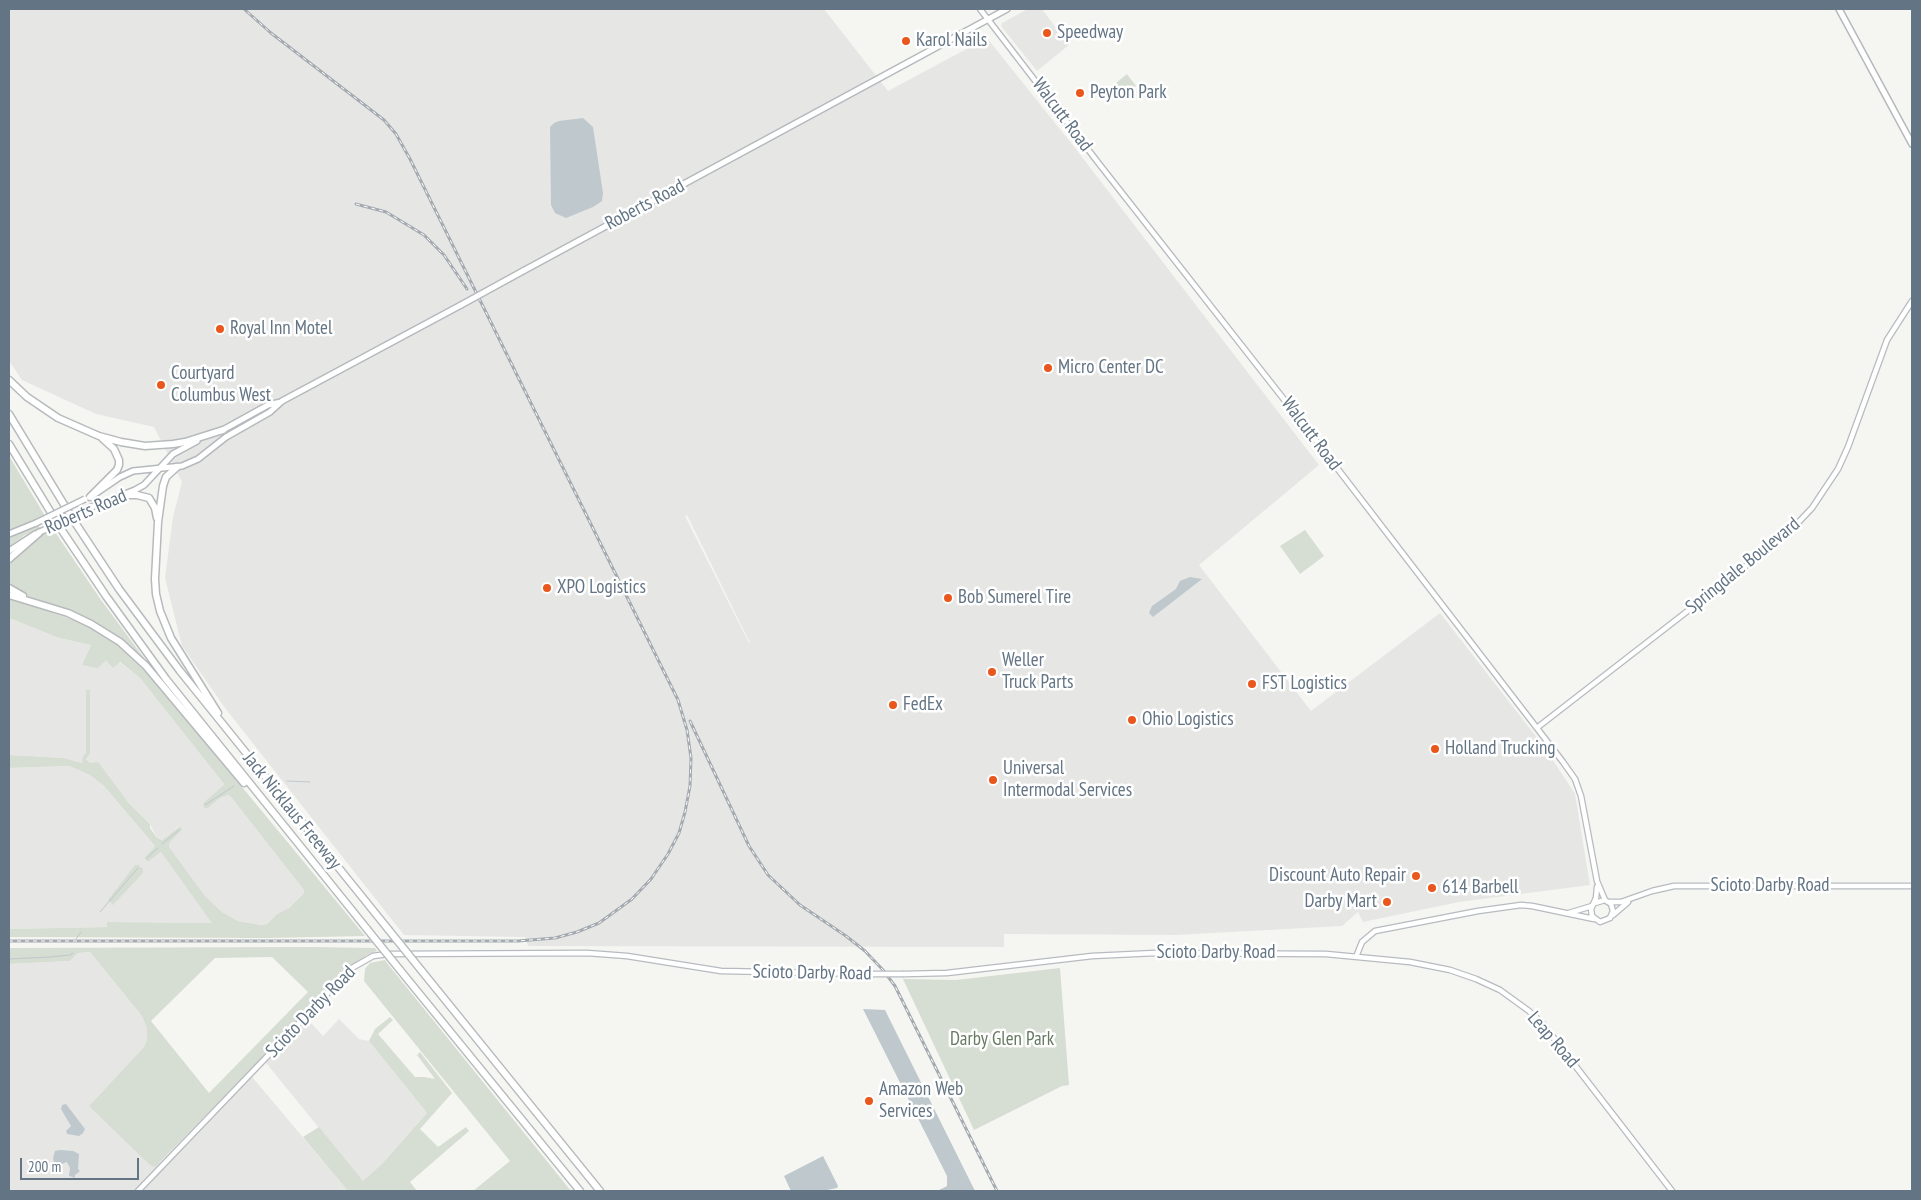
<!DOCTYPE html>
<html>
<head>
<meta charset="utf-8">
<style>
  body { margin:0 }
  #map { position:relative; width:1921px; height:1200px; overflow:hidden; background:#f5f6f1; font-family:"PT Sans Narrow",sans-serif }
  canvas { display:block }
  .frame { position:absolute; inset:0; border:10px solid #637484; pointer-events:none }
  .scale { position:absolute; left:20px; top:1158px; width:119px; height:22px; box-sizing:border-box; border:2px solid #637484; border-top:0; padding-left:6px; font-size:15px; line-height:18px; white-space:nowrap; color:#637484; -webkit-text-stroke:4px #fff; paint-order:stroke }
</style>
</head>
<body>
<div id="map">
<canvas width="1921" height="1200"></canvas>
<div class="frame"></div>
<div class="scale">200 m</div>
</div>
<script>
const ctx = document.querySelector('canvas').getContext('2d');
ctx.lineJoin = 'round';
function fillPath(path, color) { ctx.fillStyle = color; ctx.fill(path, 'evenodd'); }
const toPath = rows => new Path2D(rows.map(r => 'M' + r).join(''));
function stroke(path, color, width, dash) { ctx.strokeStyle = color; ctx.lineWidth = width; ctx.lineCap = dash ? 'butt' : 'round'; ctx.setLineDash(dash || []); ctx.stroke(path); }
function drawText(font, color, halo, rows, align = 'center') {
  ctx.font = font + ' "PT Sans Narrow",sans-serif'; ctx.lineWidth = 5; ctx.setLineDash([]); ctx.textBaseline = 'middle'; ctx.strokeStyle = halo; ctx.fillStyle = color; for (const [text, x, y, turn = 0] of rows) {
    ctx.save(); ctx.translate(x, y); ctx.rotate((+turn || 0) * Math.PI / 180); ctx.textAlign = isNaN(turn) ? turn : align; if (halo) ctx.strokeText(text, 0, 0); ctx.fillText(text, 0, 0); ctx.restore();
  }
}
const built = toPath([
  [9,9,824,9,888,91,987,38,1075,148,1319,465,1199,565,1311,711,1440,613,1545,748,1575,794,1590,885,1459,902,1363,922,1358,912,1342,926,1175,935,1004,934,1004,947,528,946,525,937,404,935,225,708,182,646,165,578,173,517,182,482,154,427,96,414,22,380,9,361],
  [687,515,750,643,749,643,685,516],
  [1028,9,1042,9,1069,45,1037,71,1001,26,1002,23],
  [9,618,59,638,91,645,82,665,106,660,119,662,140,678,224,784,224,786,203,803,204,808,208,808,220,798,228,795,231,797,304,890,304,893,289,908,277,914,267,924,261,925,238,921,222,912,205,896,169,847,170,842,182,830,179,826,162,840,157,838,150,824,86,759,90,754,90,690,86,691,86,753,82,763,64,758,9,755],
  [69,766,90,775,104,786,155,846,144,858,148,862,161,852,213,923,107,922,107,927,9,929,9,768],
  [90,952,142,1016,147,1028,147,1039,144,1047,89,1106,160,1163,248,1072,348,1191,9,1191,9,964,70,961,78,953],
  [304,1015,323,1036,339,1019,359,1039,369,1041,427,1113,382,1164,363,1182,262,1058]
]);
const green = toPath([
  [1127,74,1136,86,1119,99,1110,88],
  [9,456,45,516,24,526,9,530],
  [38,526,40,528,25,535,9,547,9,538],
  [53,529,101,600,144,658,142,659,127,644,93,621,30,597,11,587,9,583,9,563,37,537],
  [1305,530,1324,556,1300,574,1280,546],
  [9,598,88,625,115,642,130,654,171,701,365,936,267,938,9,937,9,929,107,927,107,922,212,923,161,852,148,862,144,858,155,846,104,786,90,775,69,766,9,768,9,755,64,758,82,763,83,756,86,753,86,690,90,690,90,754,86,759,90,763,98,762,128,802,150,824,150,828,157,838,162,840,180,826,182,830,170,842,169,847,205,896,222,912,238,921,261,925,267,924,277,914,289,908,304,893,304,890,231,797,228,795,220,798,208,808,204,808,203,803,223,786,224,784,140,678,120,662,113,668,106,660,98,668,82,665,91,645,59,638,9,618],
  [135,865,138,865,143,869,143,873,113,905,108,900],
  [310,947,375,948,377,951,367,955,348,970,155,1167,150,1165,89,1106,144,1047,147,1039,147,1028,142,1016,90,952,78,953,70,961,9,964,9,948],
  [272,957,308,992,209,1093,151,1021,215,958],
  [385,960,387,963,571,1191,473,1191,510,1161,364,981,365,969,370,963],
  [1060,968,1069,1085,1062,1086,974,1130,903,979,956,980],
  [390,1017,393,1020,378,1034,415,1077,424,1077,435,1079,417,1055,420,1052,452,1093,420,1129,438,1147,466,1127,469,1131,410,1182,417,1191,348,1191,303,1137,319,1127,363,1181,382,1164,427,1113,369,1041,375,1029]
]);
const water = toPath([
  [583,118,593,127,603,193,602,201,593,207,566,218,555,213,551,205,550,127,554,123,559,121],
  [1190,577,1202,579,1153,617,1149,613,1152,606,1176,589,1180,581],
  [863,1009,885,1010,975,1191,937,1191,947,1186,947,1176],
  [66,1104,85,1129,83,1133,79,1136,67,1134,66,1131,71,1126,61,1109,62,1105],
  [60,1150,73,1151,79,1154,78,1169,80,1171,75,1175,74,1180,73,1177,69,1176,70,1168,67,1162,59,1165,54,1162,53,1158,55,1151],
  [823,1156,838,1186,837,1188,822,1191,791,1191,784,1176]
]);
const stream = toPath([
  [287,781,310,782],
  [205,805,234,786],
  [162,844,179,830],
  [147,858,158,848],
  [100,912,138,868],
  [76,939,81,932],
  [9,959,50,957,70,955,73,953]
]);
const secondary = toPath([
  [980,9,1100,165,1297,416,1563,762,1575,779,1581,796,1597,881,1605,900],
  [1538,727,1774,544,1793,528,1812,508,1838,469,1848,447,1887,340,1912,301],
  [1608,902,1621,902,1652,891,1674,886,1912,886],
  [1595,903,1605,900,1611,904,1613,911,1610,918,1600,922,1592,916,1591,909,1596,898,1597,887],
  [1569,913,1592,906],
  [1613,915,1628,902],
  [1356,957,1362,942,1375,931,1478,911,1521,905,1532,906,1594,919],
  [904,974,947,973,1092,956,1155,953,1326,954,1410,962,1450,970,1476,979,1500,990,1529,1011,1543,1024,1672,1191],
  [138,1191,352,968,373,956,388,954,587,953,627,956,721,971,872,974]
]);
const primary = toPath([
  [1839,9,1912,144],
  [523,271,1007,9],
  [221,431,268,405,281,402],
  [95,494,120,477,133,471,182,466,198,459,226,437,270,412,282,401,461,305],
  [89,508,135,490,144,485,173,454,197,441],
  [9,534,36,523],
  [9,551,35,534]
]);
const highway = toPath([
  [9,380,27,397,58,418,99,436,121,442,145,446,173,444,185,442,223,430],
  [9,414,74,521,119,589,180,671,388,929],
  [9,444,61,529,106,596,166,679,367,929],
  [177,467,166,477,163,486,158,522,155,579,156,594,160,611,171,638,218,713],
  [126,495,137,495,149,498,155,508,157,518],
  [90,497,117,470,119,465,119,460,114,449,102,438],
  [9,559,40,532],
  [9,588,23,596],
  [9,595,68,613,91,624,120,642,146,666,244,783],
  [400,970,580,1191],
  [421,970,600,1191]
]);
const rail = toPath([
  [356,204,386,212,424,235,444,255,467,289],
  [690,721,749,846,768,875,800,905,846,936,865,951,883,970,895,986,997,1191],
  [9,941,518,941,555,938,577,932,599,923,632,899,651,879,668,854,679,833,685,812,690,786,691,758,687,730,678,700,410,159,396,134,384,120,271,33,244,9]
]);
const secondaryBridge = toPath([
  [872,974,904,974]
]);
const primaryBridge = toPath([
  [461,305,523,271],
  [36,523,85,499],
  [40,532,89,508]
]);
const highwayBridge = toPath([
  [367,929,400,970],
  [388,929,421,970]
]);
const markers = [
  [1047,33,5,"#ea571d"],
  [906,41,5,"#ea571d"],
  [1080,93,5,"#ea571d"],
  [220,329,5,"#ea571d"],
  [1048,368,5,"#ea571d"],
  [161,385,5,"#ea571d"],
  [547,588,5,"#ea571d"],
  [948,598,5,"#ea571d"],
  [992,672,5,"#ea571d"],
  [1252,684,5,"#ea571d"],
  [893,705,5,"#ea571d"],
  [1132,720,5,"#ea571d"],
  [1435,749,5,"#ea571d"],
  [993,780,5,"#ea571d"],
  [1416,876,5,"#ea571d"],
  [1432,888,5,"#ea571d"],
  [1387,902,5,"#ea571d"],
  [869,1101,5,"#ea571d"]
];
const poiNames = [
  ["Speedway",1057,33],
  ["Karol Nails",916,41],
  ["Peyton Park",1090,93],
  ["Royal Inn Motel",230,329],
  ["Micro Center DC",1058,368],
  ["Courtyard",171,374],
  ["Columbus West",171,396],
  ["XPO Logistics",557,588],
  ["Bob Sumerel Tire",958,598],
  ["Weller",1002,661],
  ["Truck Parts",1002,683],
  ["FST Logistics",1262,684],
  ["FedEx",903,705],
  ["Ohio Logistics",1142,720],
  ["Holland Trucking",1445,749],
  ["Universal",1003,769],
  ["Intermodal Services",1003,791],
  ["Discount Auto Repair",1406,876,"right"],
  ["614 Barbell",1442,888],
  ["Darby Mart",1377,902,"right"],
  ["Amazon Web",879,1090],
  ["Services",879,1112]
];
const streetNames = [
  ["Walcutt Road",1062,115,53],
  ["Roberts Road",645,205,-28],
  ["Walcutt Road",1311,434,53],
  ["Roberts Road",86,512,-23],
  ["Springdale Boulevard",1743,566,-39],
  ["Jack Nicklaus Freeway",292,811,51],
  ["Scioto Darby Road",1770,886],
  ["Scioto Darby Road",1216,953],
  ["Scioto Darby Road",812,973,1],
  ["Scioto Darby Road",311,1012,-46],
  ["Leap Road",1553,1040,49]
];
const parkNames = [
  ["Darby Glen Park",1002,1040]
];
fillPath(built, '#e6e7e5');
fillPath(green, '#d6ddd2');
fillPath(water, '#bec8cd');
stroke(stream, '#bec8cd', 1);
stroke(secondary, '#b7bbc0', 7);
stroke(primary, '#b5b9bd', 8);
stroke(highway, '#b7babd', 9);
stroke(secondary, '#fff', 4.5);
stroke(primary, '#fff', 5);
stroke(highway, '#fff', 6);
stroke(rail, '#a4aab0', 3);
stroke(rail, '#fff', 1, [4]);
stroke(secondaryBridge, '#b7bbc0', 7, []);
stroke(primaryBridge, '#b5b9bd', 8, []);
stroke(highwayBridge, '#b7babd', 9, []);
stroke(secondaryBridge, '#fff', 4.5);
stroke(primaryBridge, '#fff', 5);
stroke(highwayBridge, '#fff', 6);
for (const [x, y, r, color] of markers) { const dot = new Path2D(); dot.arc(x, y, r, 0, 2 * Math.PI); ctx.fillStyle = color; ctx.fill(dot); stroke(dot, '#fff', 2); }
drawText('19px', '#637484', '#fff', poiNames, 'left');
drawText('19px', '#637484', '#fff', streetNames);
drawText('19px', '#667b62', '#fff', parkNames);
</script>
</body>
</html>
